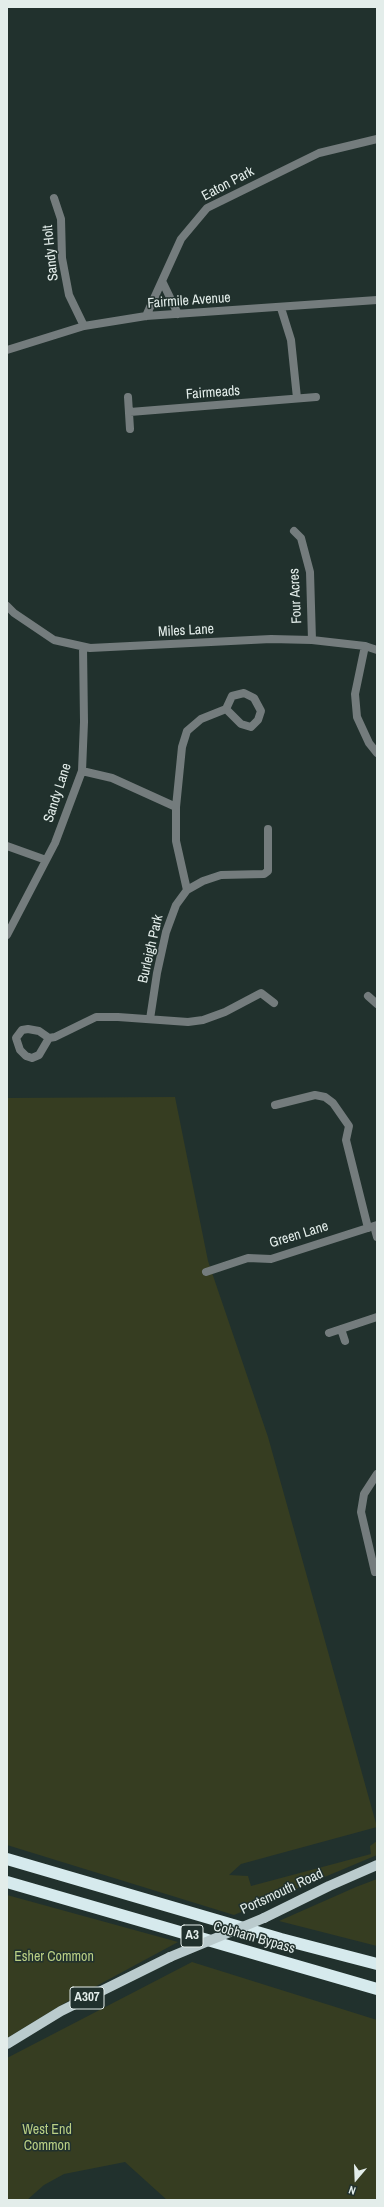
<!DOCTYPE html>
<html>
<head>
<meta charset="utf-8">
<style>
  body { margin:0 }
  #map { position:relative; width:384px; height:2207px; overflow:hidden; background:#21312d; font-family:"Archivo Narrow",sans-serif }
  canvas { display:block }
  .frame { position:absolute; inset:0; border:8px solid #e3edea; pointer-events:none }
  .north { position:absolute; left:336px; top:2159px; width:40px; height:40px; -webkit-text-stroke:3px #21312d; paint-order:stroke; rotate:199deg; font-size:11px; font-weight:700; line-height:16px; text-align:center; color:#e3edea }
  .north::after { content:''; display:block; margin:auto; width:14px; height:18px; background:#e3edea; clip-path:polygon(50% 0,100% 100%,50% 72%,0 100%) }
</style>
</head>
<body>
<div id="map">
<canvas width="384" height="2207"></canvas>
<div class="frame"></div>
<div class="north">N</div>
</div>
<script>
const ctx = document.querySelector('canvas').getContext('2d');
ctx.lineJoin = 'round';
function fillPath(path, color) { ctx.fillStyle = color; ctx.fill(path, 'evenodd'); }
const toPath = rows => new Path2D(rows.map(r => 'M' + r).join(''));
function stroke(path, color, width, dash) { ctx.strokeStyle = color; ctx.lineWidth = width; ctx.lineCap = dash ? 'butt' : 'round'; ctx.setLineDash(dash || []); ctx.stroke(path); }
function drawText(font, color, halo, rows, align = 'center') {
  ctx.font = font + ' "Archivo Narrow",sans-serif'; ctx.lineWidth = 3; ctx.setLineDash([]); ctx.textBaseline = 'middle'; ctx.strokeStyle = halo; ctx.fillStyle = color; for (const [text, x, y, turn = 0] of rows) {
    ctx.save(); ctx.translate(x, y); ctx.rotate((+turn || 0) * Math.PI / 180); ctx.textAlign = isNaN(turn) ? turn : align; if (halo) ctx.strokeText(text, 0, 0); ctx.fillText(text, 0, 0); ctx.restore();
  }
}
const green = toPath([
  [175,1097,208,1261,268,1437,377,1827,241,1864,229,1875,248,1876,251,1886,371,1854,370,1846,377,1841,377,1855,234,1915,7,1845,7,1098],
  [377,1879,377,1946,279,1921,356,1887],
  [7,1895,178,1942,63,2004,7,2038],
  [192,1962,377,2020,377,2200,167,2200,125,2162,64,2174,44,2185,27,2200,7,2200,7,2058]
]);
const street = toPath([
  [54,198,61,219,62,258,69,295,84,326],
  [162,281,178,314],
  [281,308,291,340,297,398],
  [146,316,181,239,207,208,319,153,377,139],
  [7,350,84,326,146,316,377,300],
  [128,397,130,429],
  [130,412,316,397],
  [294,531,301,538,310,572,312,640],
  [7,606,14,613,54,640,90,648,271,639,312,640,365,646,377,650],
  [365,646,355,694,357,717,369,743,377,753],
  [82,771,112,778,176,807,176,841,187,890,176,905,166,932,157,973,150,1019],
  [176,807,182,747,187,731,201,719,226,709,232,696,244,693,254,698,261,711,258,720,251,727,241,724,226,709],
  [7,846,46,860],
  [187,890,203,881,221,875,264,874,268,871,268,829],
  [7,935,55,843,82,771,84,722,83,647],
  [368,996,377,1004],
  [49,1038,39,1031,28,1029,22,1030,16,1038,20,1050,26,1056,32,1058,39,1055,49,1038,55,1037,96,1017,118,1017,188,1022,203,1020,225,1012,261,993,274,1003],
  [275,1105,315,1095,325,1097,333,1103,349,1126,346,1140,368,1228],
  [374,1226,377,1237],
  [206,1272,248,1258,271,1259,377,1225],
  [341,1329,345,1341],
  [329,1333,377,1317],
  [375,1572,361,1512,364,1494,377,1474]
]);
const primary = toPath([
  [264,1918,329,1886,377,1865],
  [7,2044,61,2011,170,1957]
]);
const highway = toPath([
  [7,1859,281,1939,377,1964],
  [7,1882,377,1989]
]);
const primaryBridge = toPath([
  [170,1957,264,1918]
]);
const shields = [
  [192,1936,22],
  [87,1998,34]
];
const shieldNames = [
  ["A3",192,1936],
  ["A307",87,1998]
];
const streetNames = [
  ["Eaton Park",228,184,-28],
  ["Sandy Holt",51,253,-96],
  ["Fairmile Avenue",189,301,-4],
  ["Fairmeads",213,393,-4],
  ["Four Acres",296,596,-93],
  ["Miles Lane",186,631,-3],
  ["Sandy Lane",58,793,-72],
  ["Burleigh Park",151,949,-77],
  ["Green Lane",299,1235,-17],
  ["Portsmouth Road",282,1892,-25],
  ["Cobham Bypass",254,1938,16]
];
const parkNames = [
  ["Esher Common",54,1957],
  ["West End",47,2130],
  ["Common",47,2146]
];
fillPath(green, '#363d21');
stroke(street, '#747c7d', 8);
stroke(primary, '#bacbcd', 10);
stroke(highway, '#d6eaed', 12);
stroke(primaryBridge, '#bacbcd', 10);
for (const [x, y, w] of shields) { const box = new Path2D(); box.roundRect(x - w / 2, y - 11, w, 22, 3); ctx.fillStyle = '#21312d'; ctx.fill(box); stroke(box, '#e3edea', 1); }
drawText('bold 13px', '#e3edea', null, shieldNames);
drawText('14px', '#e3edea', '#21312d', streetNames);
drawText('14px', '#bacf84', '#21312d', parkNames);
</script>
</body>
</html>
